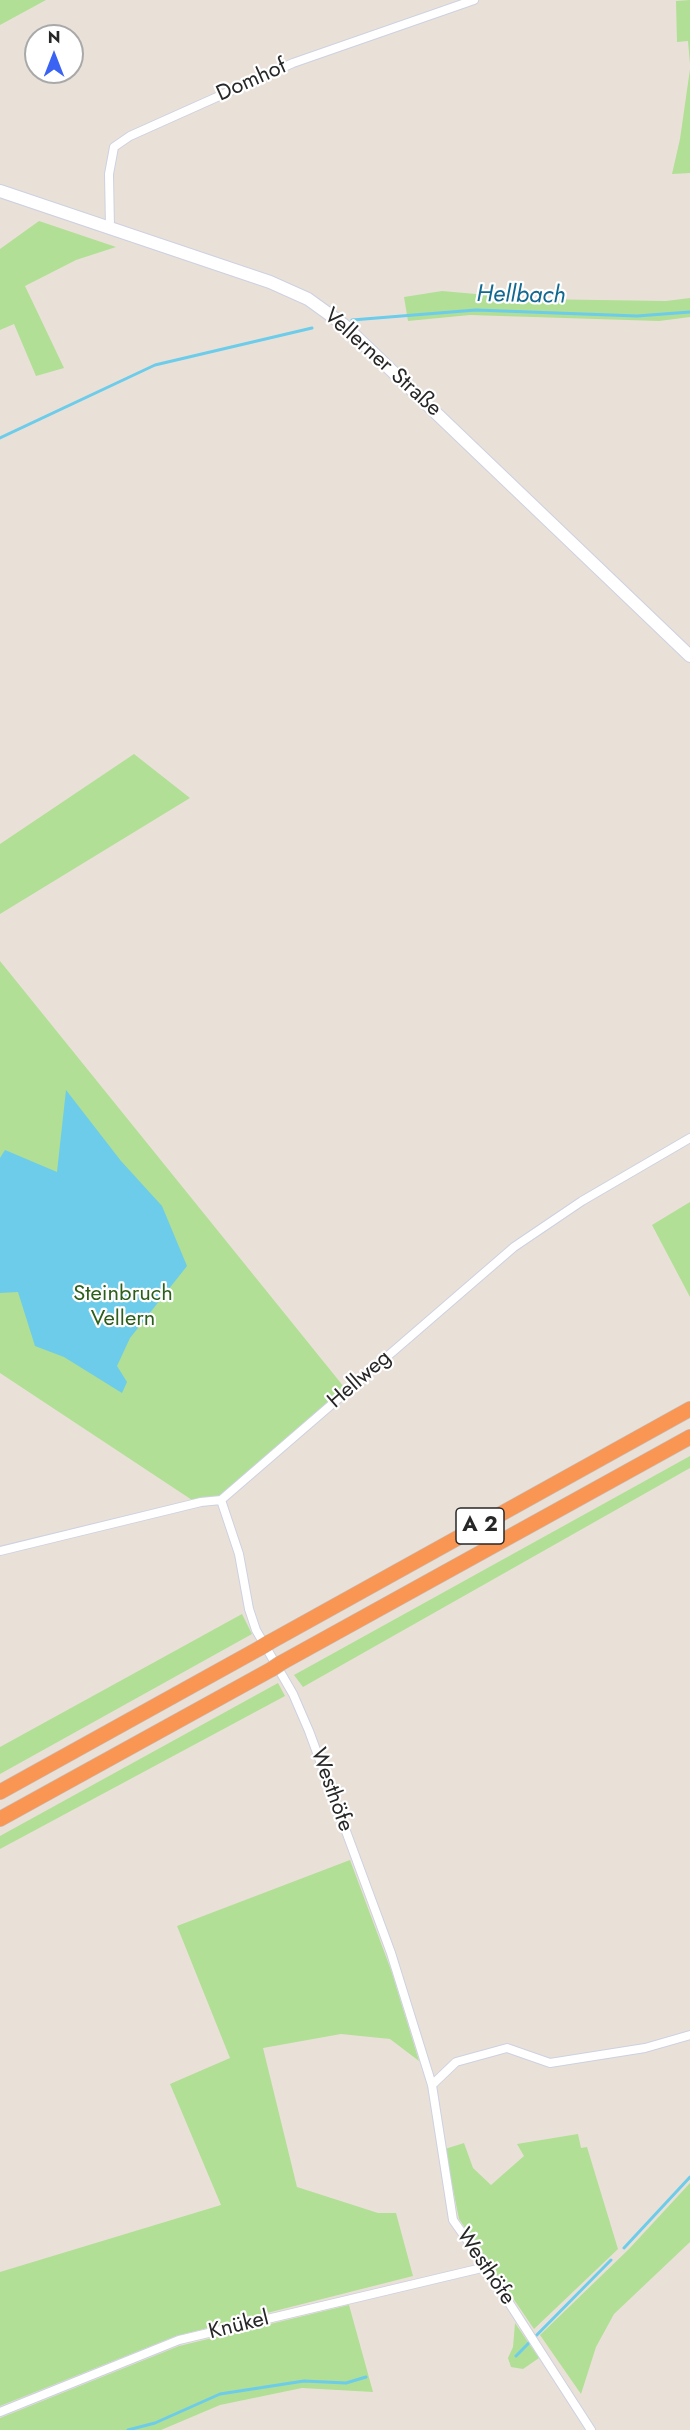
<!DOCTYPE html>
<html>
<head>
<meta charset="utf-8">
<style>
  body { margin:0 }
  #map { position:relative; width:690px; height:2430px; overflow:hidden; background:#e9e1d8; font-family:Jost,sans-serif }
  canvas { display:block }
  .north { position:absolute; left:24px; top:24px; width:60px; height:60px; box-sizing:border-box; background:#fff; border:2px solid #a9a9a9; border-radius:50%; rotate:0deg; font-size:16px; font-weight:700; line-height:24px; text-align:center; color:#272727 }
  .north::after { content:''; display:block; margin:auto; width:21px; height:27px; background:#3b63f3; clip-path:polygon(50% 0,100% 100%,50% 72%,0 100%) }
</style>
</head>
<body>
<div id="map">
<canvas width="690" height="2430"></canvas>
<div class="north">N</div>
</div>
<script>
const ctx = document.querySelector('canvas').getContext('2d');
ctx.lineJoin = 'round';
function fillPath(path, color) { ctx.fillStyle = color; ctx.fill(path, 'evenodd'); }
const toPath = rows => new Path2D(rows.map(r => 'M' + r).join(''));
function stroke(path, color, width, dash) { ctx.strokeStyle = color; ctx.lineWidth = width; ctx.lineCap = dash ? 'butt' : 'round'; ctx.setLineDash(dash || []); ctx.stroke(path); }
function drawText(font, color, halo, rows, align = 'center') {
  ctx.font = font + ' Jost,sans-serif'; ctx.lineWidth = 4.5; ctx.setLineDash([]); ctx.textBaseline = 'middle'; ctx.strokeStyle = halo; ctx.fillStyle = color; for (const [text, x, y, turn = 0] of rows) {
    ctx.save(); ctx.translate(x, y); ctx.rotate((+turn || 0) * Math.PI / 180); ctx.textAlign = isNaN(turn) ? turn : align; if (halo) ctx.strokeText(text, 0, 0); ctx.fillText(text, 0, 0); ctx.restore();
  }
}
const green = toPath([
  [0,0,46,0,0,25],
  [690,0,690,64,688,41,677,42,676,1],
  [690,69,690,173,672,174,680,139],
  [39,221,116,247,76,260,25,286,64,368,36,376,14,324,0,330,0,249],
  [442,291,532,299,666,301,690,298,690,317,659,321,470,315,408,321,404,297],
  [134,754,190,798,0,914,0,844],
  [0,961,344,1387,221,1500,201,1502,196,1499,192,1500,0,1373],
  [690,1202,690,1297,652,1225],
  [690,1456,690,1468,303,1687,294,1675],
  [242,1614,252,1634,0,1774,0,1747],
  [278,1683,285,1696,0,1849,0,1836],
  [350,1860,391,1970,419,2061,390,2039,341,2034,263,2048,297,2187,378,2213,396,2213,413,2276,176,2336,0,2406,0,2272,221,2205,170,2084,230,2058,177,1926],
  [578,2134,581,2148,587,2147,618,2249,534,2329,459,2219,445,2149,464,2143,473,2168,491,2185,524,2156,517,2144],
  [690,2183,690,2242,614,2314,596,2347,581,2394,540,2335,629,2249],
  [349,2305,373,2392,302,2388,220,2405,161,2430,0,2430,0,2418,179,2346],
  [515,2323,539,2358,523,2369,511,2367,508,2358,513,2347]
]);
const water = toPath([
  [66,1090,121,1161,162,1206,187,1266,130,1338,117,1366,127,1382,122,1393,64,1357,35,1346,18,1292,0,1293,0,1158,5,1150,57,1172]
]);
const stream = toPath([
  [352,320,476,310,637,316,690,312],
  [0,438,155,365,312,328],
  [624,2248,690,2177],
  [516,2356,611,2260],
  [128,2430,155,2423,220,2394,304,2381,346,2383,366,2377]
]);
const street = toPath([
  [110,228,109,174,114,147,130,136,293,63,474,0],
  [221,1500,239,1554,249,1609,256,1630,293,1694,309,1731,391,1953,432,2085,453,2220,486,2267,591,2430],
  [0,1551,201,1502,221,1500,514,1247,582,1201,690,1138],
  [432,2085,456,2062,507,2048,550,2063,645,2048,690,2035],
  [0,2412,179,2340,486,2267]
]);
const secondary = toPath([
  [0,191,270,282,308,299,344,325,690,656]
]);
const highway = toPath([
  [270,1642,690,1409],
  [281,1663,690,1437],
  [0,1792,260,1648],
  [0,1819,272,1669]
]);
const highwayBridge = toPath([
  [260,1648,270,1642],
  [272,1669,281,1663]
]);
const shields = [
  [480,1526,48]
];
const shieldNames = [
  ["A 2",480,1526]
];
const streetNames = [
  ["Domhof",252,81,-24],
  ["Vellerner Straße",382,363,42],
  ["Hellweg",360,1380,-41],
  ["Westhöfe",331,1790,70],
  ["Westhöfe",485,2267,56],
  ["Knükel",239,2326,-14]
];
const parkNames = [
  ["Steinbruch",123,1295],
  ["Vellern",123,1320]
];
const waterNames = [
  ["Hellbach",521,296,1]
];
fillPath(green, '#b1df95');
fillPath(water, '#6cccea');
stroke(stream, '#6cccea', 3);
stroke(street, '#cdd1e0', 10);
stroke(secondary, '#cdd1e0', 14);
stroke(highway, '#c3c3c3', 16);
stroke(street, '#fff', 8);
stroke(secondary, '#fff', 12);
stroke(highway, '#f99654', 15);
stroke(highwayBridge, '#c3c3c3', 16, []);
stroke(highwayBridge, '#f99654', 15);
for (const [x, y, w] of shields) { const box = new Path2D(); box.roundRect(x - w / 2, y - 18, w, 36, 4.5); ctx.fillStyle = '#fff'; ctx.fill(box); stroke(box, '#272727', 1.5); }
drawText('bold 21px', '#272727', null, shieldNames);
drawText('22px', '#272727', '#fff', streetNames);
drawText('22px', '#2b5f1b', '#fff', parkNames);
drawText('italic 24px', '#116890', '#fff', waterNames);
</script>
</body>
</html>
